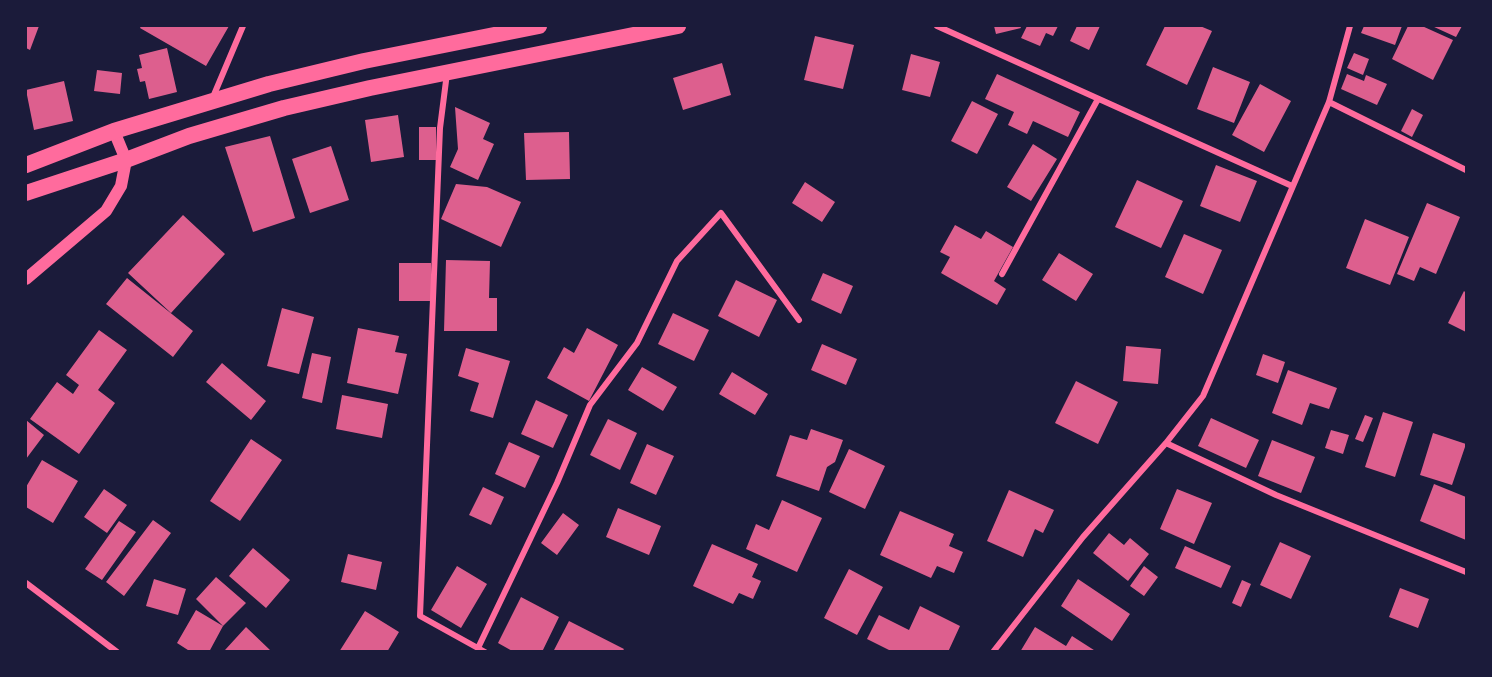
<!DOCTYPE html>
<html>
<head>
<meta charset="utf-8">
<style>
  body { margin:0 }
  #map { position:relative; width:1492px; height:677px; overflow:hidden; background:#1b1b3a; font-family:Commissioner,sans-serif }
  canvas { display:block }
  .frame { position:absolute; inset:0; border:27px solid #1b1b3a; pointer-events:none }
</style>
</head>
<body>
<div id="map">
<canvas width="1492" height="677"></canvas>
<div class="frame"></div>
</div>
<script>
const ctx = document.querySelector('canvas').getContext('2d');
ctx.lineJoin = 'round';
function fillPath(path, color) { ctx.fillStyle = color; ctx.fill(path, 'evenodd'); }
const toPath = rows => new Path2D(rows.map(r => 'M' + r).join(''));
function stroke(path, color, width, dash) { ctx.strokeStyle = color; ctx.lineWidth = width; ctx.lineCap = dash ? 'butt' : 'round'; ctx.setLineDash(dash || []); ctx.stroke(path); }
const building = toPath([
  [26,26,39,26,30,50,26,48],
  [141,26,229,26,206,66,140,28],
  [994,26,1020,26,1021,28,996,34],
  [1027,26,1058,26,1053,36,1046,33,1040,46,1021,38],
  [1077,26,1100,26,1089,50,1070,41],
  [1165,26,1200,26,1212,31,1187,85,1146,65],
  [1364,26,1402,26,1395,45,1361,33],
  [1408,26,1422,26,1453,40,1433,80,1392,59],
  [1432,26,1462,26,1456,37],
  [815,36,854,45,843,89,804,80],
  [167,48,177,92,149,99,145,81,140,82,137,69,142,68,139,55],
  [1354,53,1369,59,1363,75,1347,68],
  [911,54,940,62,930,97,902,90],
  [722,63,731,95,683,110,673,78],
  [1213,67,1250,82,1234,123,1197,109],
  [97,70,122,73,120,94,94,91],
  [997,74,1080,112,1068,137,1033,121,1027,134,1008,125,1014,112,985,99],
  [1347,74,1364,81,1366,75,1387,84,1377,105,1341,89],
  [64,81,73,121,34,130,26,90],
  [1260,84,1291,101,1264,152,1232,135],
  [972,101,998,114,977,154,951,141],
  [455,107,490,123,483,139,494,144,478,180,450,167,458,149],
  [1412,109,1423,115,1412,137,1401,131],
  [398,115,404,157,371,162,365,120],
  [419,127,436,127,436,160,419,160],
  [569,132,570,179,526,180,524,133],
  [270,136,295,218,253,232,225,147],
  [1033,144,1057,159,1031,201,1007,187],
  [331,146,349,200,310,213,292,159],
  [1216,165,1257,181,1240,222,1200,206],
  [1137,180,1183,201,1161,248,1115,227],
  [805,182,835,202,822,222,792,203],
  [456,184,487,187,521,202,501,247,441,219],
  [1427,203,1460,217,1436,274,1420,267,1414,281,1397,274],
  [183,215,225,254,171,313,128,273],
  [1365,219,1409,237,1390,285,1346,268],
  [955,225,981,239,986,231,1013,247,994,281,1006,289,997,305,941,273,950,257,940,252],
  [1184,234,1222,250,1203,294,1165,277],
  [1059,253,1093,274,1076,301,1042,280],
  [446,260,490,261,489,298,497,298,497,331,444,331],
  [399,263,431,263,432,301,399,301],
  [823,273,853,286,841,314,811,300],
  [127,278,193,331,173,357,106,304],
  [736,280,777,300,759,337,718,316],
  [1464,291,1466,293,1466,332,1448,323],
  [282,308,314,317,299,374,267,366],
  [673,313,709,330,694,361,658,344],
  [358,328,399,336,395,352,407,354,398,394,347,383],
  [587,328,618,345,589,401,547,378,564,347,574,353],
  [99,330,127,350,98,390,115,403,79,454,30,419,57,382,73,394,79,385,66,375],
  [822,344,857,359,846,385,811,370],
  [1126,346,1161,349,1158,384,1123,381],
  [466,348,510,361,493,418,470,411,479,383,458,376],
  [312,353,331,357,322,403,302,398],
  [1263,354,1285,362,1278,383,1256,375],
  [222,363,266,401,251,420,206,382],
  [642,367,677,387,663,411,628,390],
  [1288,370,1337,388,1329,409,1310,403,1302,425,1272,413],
  [732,372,768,394,755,415,719,394],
  [1076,381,1118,402,1098,444,1055,423],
  [342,395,388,404,382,438,336,429],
  [536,400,568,415,553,448,521,434],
  [1383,412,1413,422,1395,477,1365,467],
  [1365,415,1373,418,1363,442,1355,439],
  [1211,418,1259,440,1246,468,1198,446],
  [608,419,637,433,620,470,590,455],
  [26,420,44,435,26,459],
  [811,429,843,440,835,462,827,467,819,491,776,476,790,435,807,440],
  [1331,430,1349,435,1343,454,1325,448],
  [1433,433,1466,444,1452,485,1420,475],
  [251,439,282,460,240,521,210,501],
  [1272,440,1315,457,1301,493,1258,476],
  [509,442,540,456,525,488,495,474],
  [647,444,674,456,656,495,630,483],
  [849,449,885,466,865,509,829,492],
  [42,460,78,481,53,523,26,507,26,487],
  [1434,484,1466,497,1466,540,1420,521],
  [483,487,504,497,491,525,469,515],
  [104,489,127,505,107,533,84,517],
  [1177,489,1212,503,1194,544,1160,529],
  [1009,490,1054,510,1043,533,1035,529,1023,557,987,541],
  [782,500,822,518,797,572,746,549,756,524,769,530],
  [618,508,661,526,649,555,606,537],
  [900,511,954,534,949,546,963,552,954,573,937,566,931,578,880,555],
  [563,513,579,525,557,555,541,543],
  [153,520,171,533,124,596,106,582],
  [119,521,136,532,102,580,85,569],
  [1109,533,1124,545,1130,538,1149,554,1128,581,1093,553],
  [1280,542,1311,556,1291,599,1260,585],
  [712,544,758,564,752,577,761,581,753,599,739,593,733,604,693,586],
  [1185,546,1231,566,1221,588,1175,568],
  [253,548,290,580,266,608,229,576],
  [348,554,382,562,376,590,341,582],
  [457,566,487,584,461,628,431,610],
  [1144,566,1158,577,1144,596,1130,586],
  [849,569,883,587,857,635,824,618],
  [216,577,246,603,223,626,196,599],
  [154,579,186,589,178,615,146,606],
  [1078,579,1130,614,1112,641,1061,606],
  [1242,580,1251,584,1241,607,1232,603],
  [1400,588,1429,599,1418,628,1389,617],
  [521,597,559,617,542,652,514,652,498,643],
  [920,606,960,626,948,652,893,652,867,639,879,615,909,630],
  [196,610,223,626,209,652,191,652,177,643],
  [365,611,399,632,387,652,339,652],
  [569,621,624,649,622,652,553,652],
  [246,627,270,650,269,652,225,650],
  [1035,627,1066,646,1072,636,1097,652,1020,652]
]);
const minor = toPath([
  [937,26,1292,186],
  [447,73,440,128,420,616,485,652],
  [213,97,243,26],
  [1329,102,1466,170],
  [1002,274,1098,99],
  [1166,443,1276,495,1466,572],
  [26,583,117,652],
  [478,648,557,483,590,405,637,343,677,261,721,213,799,320],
  [993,652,1083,537,1166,443,1203,396,1329,102,1350,26]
]);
const secondary = toPath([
  [26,279,106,211,121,186,126,160,114,131]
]);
const trunk = toPath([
  [26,165,114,131,269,84,364,61,539,26],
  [26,193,126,160,189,136,284,108,370,88,678,26]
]);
fillPath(building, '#dd5f8e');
stroke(minor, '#ff6b9d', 6);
stroke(secondary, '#ff6b9d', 12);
stroke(trunk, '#ff6b9d', 16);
</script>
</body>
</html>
